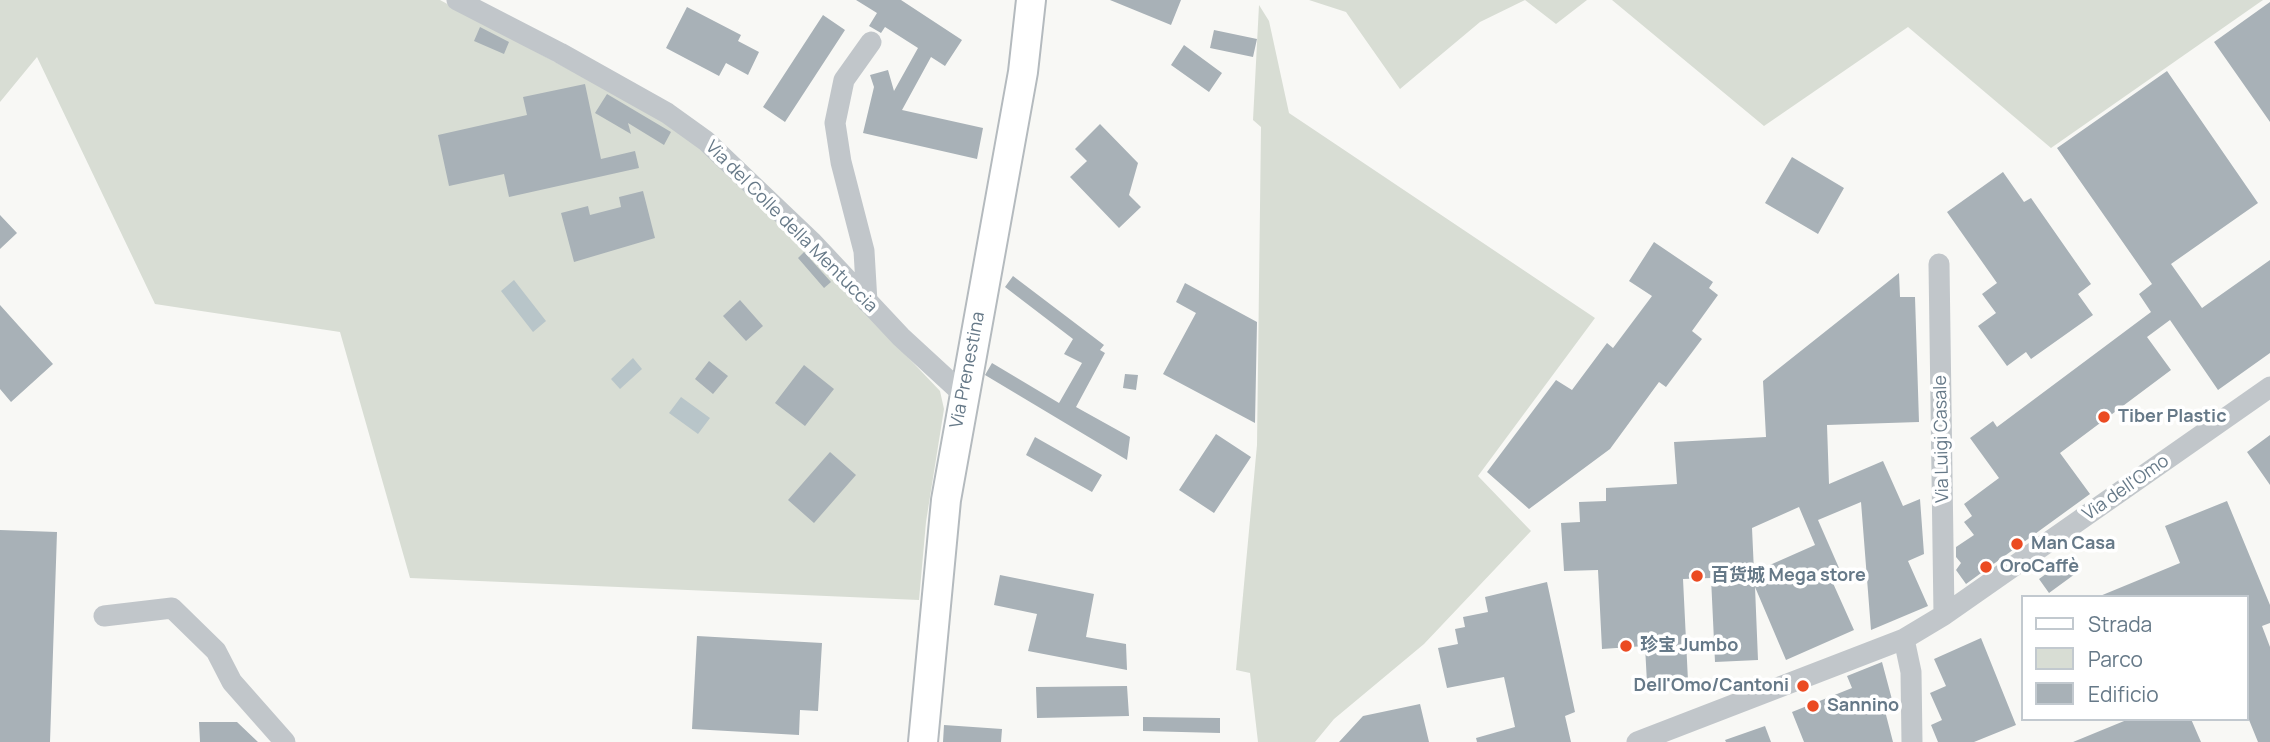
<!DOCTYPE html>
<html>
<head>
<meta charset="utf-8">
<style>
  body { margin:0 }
  #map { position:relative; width:2270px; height:742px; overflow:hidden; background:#f8f8f5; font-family:Manrope,sans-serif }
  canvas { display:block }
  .legend { position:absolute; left:2021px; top:595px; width:228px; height:126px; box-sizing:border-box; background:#fff; border:2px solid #c2c9cf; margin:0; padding:9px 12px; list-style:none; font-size:21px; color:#667988 }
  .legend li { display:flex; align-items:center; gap:14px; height:35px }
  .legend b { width:35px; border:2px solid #c2c9cf }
</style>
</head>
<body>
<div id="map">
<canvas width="2270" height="742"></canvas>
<ul class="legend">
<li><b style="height:9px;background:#fff"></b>Strada</li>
<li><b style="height:19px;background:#d8ddd4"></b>Parco</li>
<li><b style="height:19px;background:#a8b1b7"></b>Edificio</li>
</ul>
</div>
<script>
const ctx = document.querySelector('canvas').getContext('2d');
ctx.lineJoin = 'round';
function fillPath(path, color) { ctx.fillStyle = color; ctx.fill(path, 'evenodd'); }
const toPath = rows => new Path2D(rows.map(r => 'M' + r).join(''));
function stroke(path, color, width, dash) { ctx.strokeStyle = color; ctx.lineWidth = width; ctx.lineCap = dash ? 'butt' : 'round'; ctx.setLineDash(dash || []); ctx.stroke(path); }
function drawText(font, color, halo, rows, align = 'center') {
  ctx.font = font + ' Manrope,"Noto Sans SC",sans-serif'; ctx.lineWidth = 7; ctx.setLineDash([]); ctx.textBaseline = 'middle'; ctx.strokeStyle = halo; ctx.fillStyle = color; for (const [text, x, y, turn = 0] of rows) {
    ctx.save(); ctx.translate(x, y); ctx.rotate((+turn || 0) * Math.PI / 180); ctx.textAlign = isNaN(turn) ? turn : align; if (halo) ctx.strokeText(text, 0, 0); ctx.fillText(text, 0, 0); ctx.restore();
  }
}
const green = toPath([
  [0,0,440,0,683,131,730,170,940,391,944,409,926,522,919,600,410,578,340,332,155,304,37,57,0,102],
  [1309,0,1587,0,1556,24,1525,0,1480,22,1400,89,1346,12],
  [1612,0,2263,0,2051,148,1908,27,1764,126],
  [1259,5,1269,21,1289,113,1595,318,1478,476,1531,531,1424,644,1334,719,1315,742,1258,742,1250,673,1236,670,1257,445,1261,127,1253,120]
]);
const water = toPath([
  [514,280,546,321,533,332,501,291],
  [633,358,642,369,620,389,611,379],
  [681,397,710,418,698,434,669,413]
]);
const building = toPath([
  [856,0,901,0,962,40,945,66,931,57,902,110,983,128,977,159,863,133,874,87,870,75,888,70,894,91,918,48,885,27,881,33,869,26,877,13],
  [1110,0,1181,0,1171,25],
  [2270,2,2270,122,2214,42],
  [687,7,741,35,738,41,759,52,748,75,726,63,719,76,666,48],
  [823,15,845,30,785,122,763,107],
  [480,27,509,42,504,54,474,41],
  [1214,30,1257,39,1253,57,1210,48],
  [1184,45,1222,73,1209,92,1171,65],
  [2167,71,2258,203,2171,264,2202,308,2270,260,2270,353,2218,390,2170,320,2147,337,2171,370,2060,453,2090,494,1966,584,1956,570,1961,563,1956,557,1956,547,1974,535,1964,522,1972,516,1964,504,1999,478,1970,438,1993,421,1997,427,2151,312,2139,294,2152,284,2057,148],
  [585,84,601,159,635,151,639,168,509,197,504,174,449,186,438,135,527,115,523,97],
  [607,94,671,132,664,145,628,123,631,134,595,113],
  [1100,124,1138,163,1129,195,1141,207,1119,228,1070,177,1087,161,1075,149],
  [1792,157,1844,188,1818,234,1765,203],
  [2003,172,2024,202,2031,198,2091,284,2078,294,2093,315,2031,359,2026,352,2007,366,1978,326,1996,313,1982,294,1997,283,1947,212],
  [643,191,655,238,574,262,561,213,588,206,590,215,621,207,619,197],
  [0,215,17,233,0,249],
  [1654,242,1713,282,1709,288,1718,295,1692,331,1702,339,1666,387,1659,382,1610,449,1529,509,1487,472,1556,380,1572,390,1607,343,1613,348,1652,296,1629,281],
  [804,252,831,282,824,288,798,258],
  [1899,273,1900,297,1915,297,1919,422,1827,425,1829,484,1883,461,1903,506,1920,499,1924,554,1908,561,1928,606,1871,630,1861,502,1818,520,1839,568,1828,572,1854,630,1786,660,1755,587,1758,660,1715,662,1711,578,1683,579,1688,681,1647,683,1645,646,1602,649,1598,570,1564,571,1561,523,1580,522,1579,502,1606,501,1606,488,1677,484,1674,442,1766,437,1763,381],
  [1799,507,1815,545,1754,572,1752,528],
  [1013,276,1104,345,1100,350,1105,353,1076,407,1130,437,1127,460,985,375,992,363,1059,403,1082,363,1064,354,1073,339,1005,287],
  [1185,283,1257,322,1255,423,1163,374,1196,313,1176,302],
  [740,300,763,326,746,341,723,316],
  [0,305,53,364,11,402,0,389],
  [709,361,728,376,713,394,695,379],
  [804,365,834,389,805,426,775,403],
  [1125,374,1138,375,1136,390,1123,388],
  [1216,434,1251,457,1214,513,1179,490],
  [2270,435,2270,485,2247,452],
  [1035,437,1102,475,1092,492,1026,455],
  [830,452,856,475,814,523,788,500],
  [2227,501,2270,605,2270,623,2262,626,2270,647,2270,742,2258,742,2247,715,2247,597,2100,596,2180,563,2165,526],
  [0,530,57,532,50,742,0,742],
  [2065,560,2075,574,2049,593,2039,579],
  [1000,575,1094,594,1086,637,1126,644,1127,670,1028,651,1037,614,994,605],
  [1547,582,1575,712,1565,716,1571,742,1477,742,1476,738,1515,727,1504,677,1447,688,1438,648,1458,644,1455,629,1465,627,1463,617,1488,612,1485,597],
  [697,636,822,643,818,711,800,710,799,735,692,729],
  [1981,638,2016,725,1974,742,1938,742,1931,725,1942,720,1930,693,1946,686,1934,659],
  [1882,662,1894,707,1885,711,1893,742,1804,742,1792,712,1852,688,1847,676],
  [1127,686,1129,716,1037,718,1036,687],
  [1420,704,1429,742,1339,742,1363,716],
  [1143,717,1220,718,1220,733,1143,731],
  [2129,719,2191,719,2201,742,2073,742],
  [199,722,237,722,258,742,200,742],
  [944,725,1002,729,1001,742,943,742],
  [1765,726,1771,742,1726,742,1725,740]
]);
const minor = toPath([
  [457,0,560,53,667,113,706,141,811,241,901,337,963,394],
  [1939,264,1944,615],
  [867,302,864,251,841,162,835,123,844,80,871,42],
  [104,616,172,608,216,651,232,682,285,742],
  [1904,639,1911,672,1912,742],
  [1637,742,1904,639,1944,615,2270,387]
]);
const major = toPath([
  [923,742,946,500,1023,72,1031,0]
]);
const markers = [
  [2104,417,7,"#eb4b22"],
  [2017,544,7,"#eb4b22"],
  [1986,567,7,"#eb4b22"],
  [1697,576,7,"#eb4b22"],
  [1626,646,7,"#eb4b22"],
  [1803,686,7,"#eb4b22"],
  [1813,706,7,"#eb4b22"]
];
const streetNames = [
  ["Via del Colle della Mentuccia",791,227,45],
  ["Via Prenestina",968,370,-79],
  ["Via Luigi Casale",1942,439,-91],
  ["Via dell'Omo",2126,488,-35]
];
const poiNames = [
  ["Tiber Plastic",2118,417],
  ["Man Casa",2031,544],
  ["OroCaffè",2000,567],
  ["百货城 Mega store",1711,576],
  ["珍宝 Jumbo",1640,646],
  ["Dell'Omo/Cantoni",1789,686,"right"],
  ["Sannino",1827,706]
];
fillPath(green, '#d8ddd4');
fillPath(water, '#b8c5c9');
fillPath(building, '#a8b1b7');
stroke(major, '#b4babe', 32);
stroke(minor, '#c1c6ca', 21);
stroke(major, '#fff', 28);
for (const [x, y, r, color] of markers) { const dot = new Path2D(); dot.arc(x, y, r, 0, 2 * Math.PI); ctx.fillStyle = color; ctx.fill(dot); stroke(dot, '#fff', 2.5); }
drawText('18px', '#667988', '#fff', streetNames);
drawText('bold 18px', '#667988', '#fff', poiNames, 'left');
</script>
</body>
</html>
